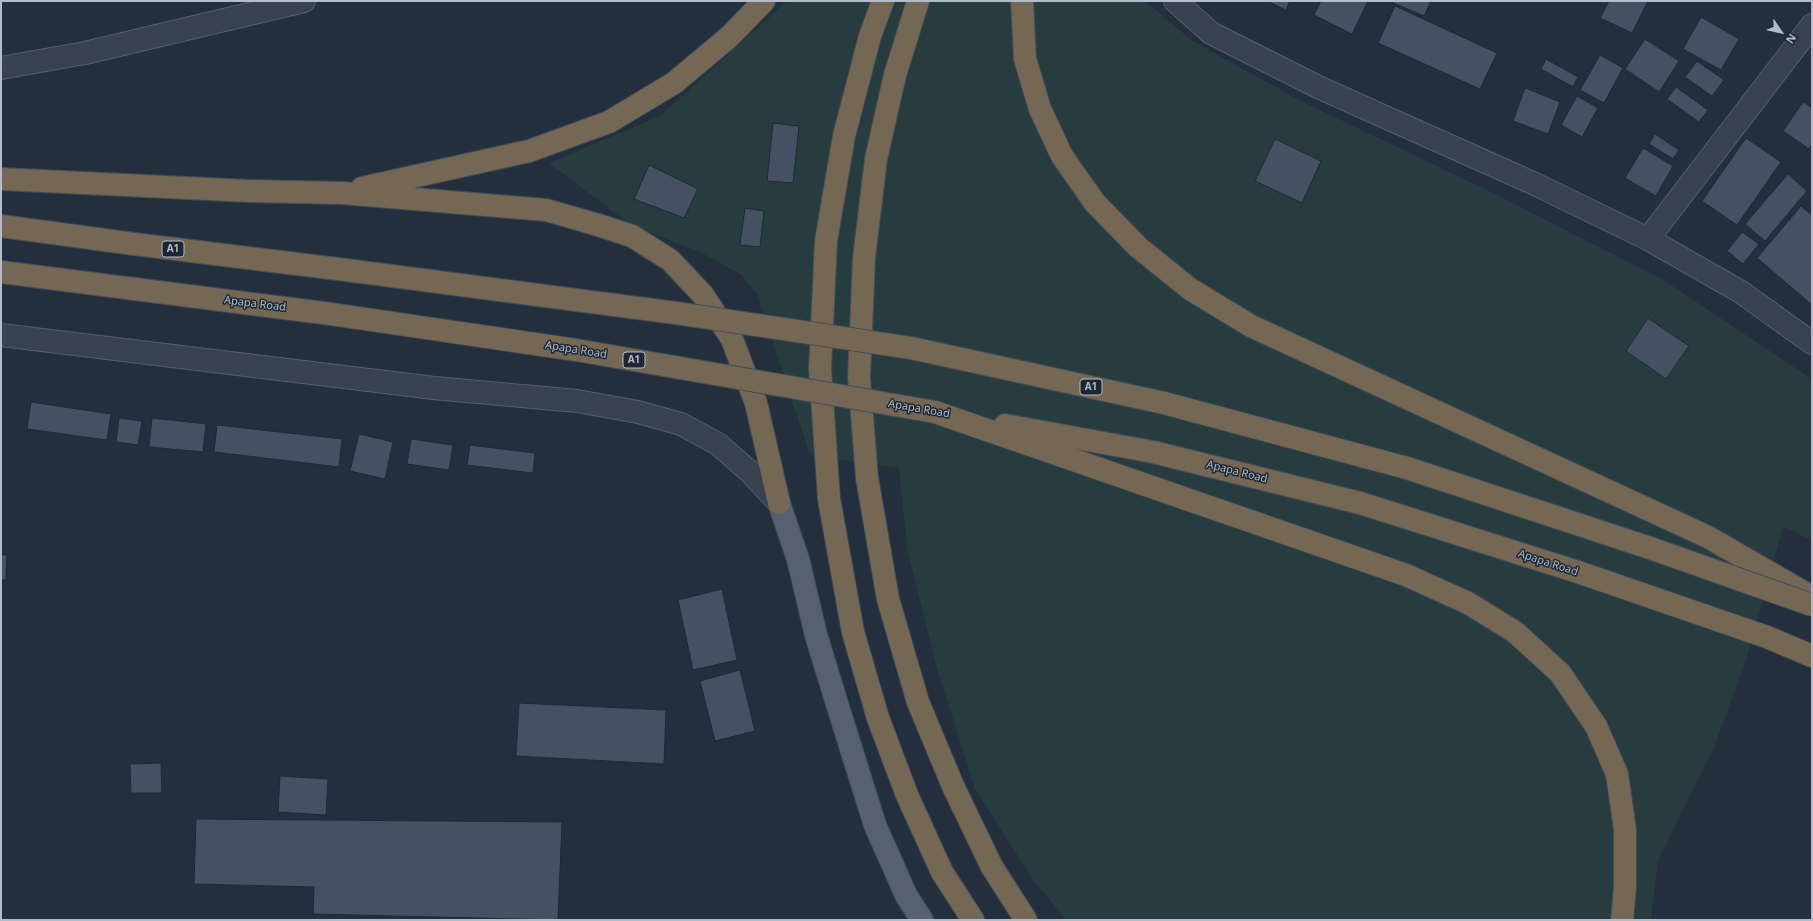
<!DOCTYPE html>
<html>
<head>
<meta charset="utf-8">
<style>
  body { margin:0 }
  #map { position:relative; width:1813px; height:921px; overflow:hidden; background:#242f3e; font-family:"Noto Sans",sans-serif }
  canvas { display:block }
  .frame { position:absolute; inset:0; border:2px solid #b4bcc9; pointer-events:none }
  .north { position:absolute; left:1761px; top:12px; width:40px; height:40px; -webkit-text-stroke:3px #1d2633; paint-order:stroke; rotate:124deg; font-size:11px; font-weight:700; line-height:16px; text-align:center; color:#b4bcc9 }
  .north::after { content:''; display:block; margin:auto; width:14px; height:18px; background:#b4bcc9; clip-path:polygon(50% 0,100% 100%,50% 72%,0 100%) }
</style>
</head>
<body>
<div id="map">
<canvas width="1813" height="921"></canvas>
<div class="frame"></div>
<div class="north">N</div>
</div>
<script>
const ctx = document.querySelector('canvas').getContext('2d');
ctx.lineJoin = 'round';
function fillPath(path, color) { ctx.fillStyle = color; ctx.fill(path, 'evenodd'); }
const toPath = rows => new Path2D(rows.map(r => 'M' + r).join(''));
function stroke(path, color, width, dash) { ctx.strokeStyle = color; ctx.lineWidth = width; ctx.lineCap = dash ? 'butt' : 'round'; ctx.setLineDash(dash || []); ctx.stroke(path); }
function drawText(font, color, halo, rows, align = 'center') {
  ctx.font = font + ' "Noto Sans",sans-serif'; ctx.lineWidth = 3; ctx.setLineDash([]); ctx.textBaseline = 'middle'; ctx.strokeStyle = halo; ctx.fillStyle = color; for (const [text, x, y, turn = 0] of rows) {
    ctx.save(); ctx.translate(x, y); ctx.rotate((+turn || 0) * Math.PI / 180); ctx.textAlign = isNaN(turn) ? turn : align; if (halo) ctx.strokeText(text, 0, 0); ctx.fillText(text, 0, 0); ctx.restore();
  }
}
const green = toPath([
  [787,1,1145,1,1191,40,1299,100,1487,190,1662,279,1812,379,1812,540,1783,527,1746,660,1713,750,1658,861,1651,920,1066,920,1034,881,975,789,937,668,907,548,899,468,810,455,758,296,742,275,702,253,631,225,549,163,660,116]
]);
const building = toPath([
  [1267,1,1290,1,1286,10,1267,1],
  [1321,1,1368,1,1352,34,1314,15,1321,1],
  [1389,1,1431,1,1424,16,1389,1],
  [1609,1,1648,1,1632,33,1600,18,1609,1],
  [1395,6,1497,53,1480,89,1378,43,1395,6],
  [1701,17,1739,39,1721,70,1683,49,1701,17],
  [1645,39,1679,61,1659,92,1625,69,1645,39],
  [1600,55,1623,68,1604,103,1580,90,1600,55],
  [1546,59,1578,77,1573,87,1541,69,1546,59],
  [1697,61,1724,80,1712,96,1685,77,1697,61],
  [1676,87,1708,110,1699,122,1667,99,1676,87],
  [1525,88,1560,102,1548,134,1513,121,1525,88],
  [1577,96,1598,108,1582,137,1561,125,1577,96],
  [1803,102,1812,108,1812,144,1809,149,1783,131,1803,102],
  [773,123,799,126,793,183,767,181,773,123],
  [1655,134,1679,150,1673,159,1649,144,1655,134],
  [1746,138,1781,162,1737,225,1702,201,1746,138],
  [1275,139,1321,161,1302,203,1255,181,1275,139],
  [1643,148,1673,166,1656,196,1625,178,1643,148],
  [649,165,698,189,684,218,634,199,649,165],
  [1788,174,1807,191,1765,241,1745,224,1788,174],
  [1801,206,1812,215,1812,305,1757,258,1801,206],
  [745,208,764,211,760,247,740,245,745,208],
  [1742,232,1759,244,1743,264,1727,251,1742,232],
  [1648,318,1689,346,1666,379,1626,351,1648,318],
  [31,402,111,414,107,440,27,429,31,402],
  [119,418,142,421,138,445,116,442,119,418],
  [152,418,206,424,203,452,149,447,152,418],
  [217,425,342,439,339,467,214,452,217,425],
  [359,434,393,442,385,479,350,471,359,434],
  [411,439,453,445,449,470,407,464,411,439],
  [470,445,535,453,533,473,467,465,470,445],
  [1,555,7,555,6,580,1,580,1,555],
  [722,589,737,660,693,670,678,600,722,589],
  [740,670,755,731,715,741,700,681,740,670],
  [519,703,666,710,664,764,516,756,519,703],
  [161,763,162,793,131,793,130,764,161,763],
  [280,776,328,779,326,815,278,812,280,776],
  [196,819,562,822,558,920,313,914,314,887,194,884,196,819]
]);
const minor = toPath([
  [1648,239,1812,25]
]);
const tertiary = toPath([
  [1175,1,1211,33,1318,87,1535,184,1648,239,1741,292,1812,343],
  [1,68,85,53,304,1],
  [1,335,434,388,577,401,638,412,681,424,718,444,751,473,779,503]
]);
const primary = toPath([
  [779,503,798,559,816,635,838,707,875,825,906,895,922,920]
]);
const motorway = toPath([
  [883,1,870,36,844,136,826,241,820,368,829,499,853,632,878,718,907,795,942,872,973,920],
  [918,1,895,75,876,159,864,258,859,377,867,478,888,599,918,702,953,786,992,867,1026,920],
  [1022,1,1025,59,1040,109,1062,156,1095,203,1138,247,1190,289,1251,326,1708,537,1812,597],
  [1,179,249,191,342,193,546,210,595,224,632,236,670,260,703,295,732,339,756,403,779,503],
  [362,188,529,151,609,122,674,83,729,37,764,1],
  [1,226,134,244,346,270],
  [1,272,331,314],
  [935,412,1406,575,1468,603,1515,632,1560,673,1596,726,1617,774,1625,830,1625,888,1622,920],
  [1005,425,1153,452,1360,503,1578,572,1767,637,1812,656]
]);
const motorwayBridge = toPath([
  [346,270,676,313,911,348,1164,403,1407,468,1650,548,1812,605],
  [331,314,576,350,935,412]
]);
const shields = [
  [173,249,22],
  [634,360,22],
  [1091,387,22]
];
const shieldNames = [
  ["A1",173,249],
  ["A1",634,360],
  ["A1",1091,387]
];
const streetNames = [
  ["Apapa Road",255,304,7],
  ["Apapa Road",576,350,9],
  ["Apapa Road",919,409,10],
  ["Apapa Road",1237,472,14],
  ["Apapa Road",1548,563,18]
];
fillPath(green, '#263c3f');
fillPath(building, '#455162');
stroke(building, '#1f2835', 1);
stroke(minor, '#565f6c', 24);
stroke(tertiary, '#565f6c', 24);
stroke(primary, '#414a57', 24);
stroke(motorway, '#434c59', 24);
stroke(minor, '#38414e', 22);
stroke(tertiary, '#38414e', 22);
stroke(primary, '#56606e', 22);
stroke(motorway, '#746855', 22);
stroke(motorwayBridge, '#434c59', 24, []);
stroke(motorwayBridge, '#746855', 22);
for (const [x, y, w] of shields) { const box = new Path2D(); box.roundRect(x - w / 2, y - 8, w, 16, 3); ctx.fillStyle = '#1d2633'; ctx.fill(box); stroke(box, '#b4bcc9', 1); }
drawText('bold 10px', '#b4bcc9', null, shieldNames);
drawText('11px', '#b4bcc9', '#1d2633', streetNames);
</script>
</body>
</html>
